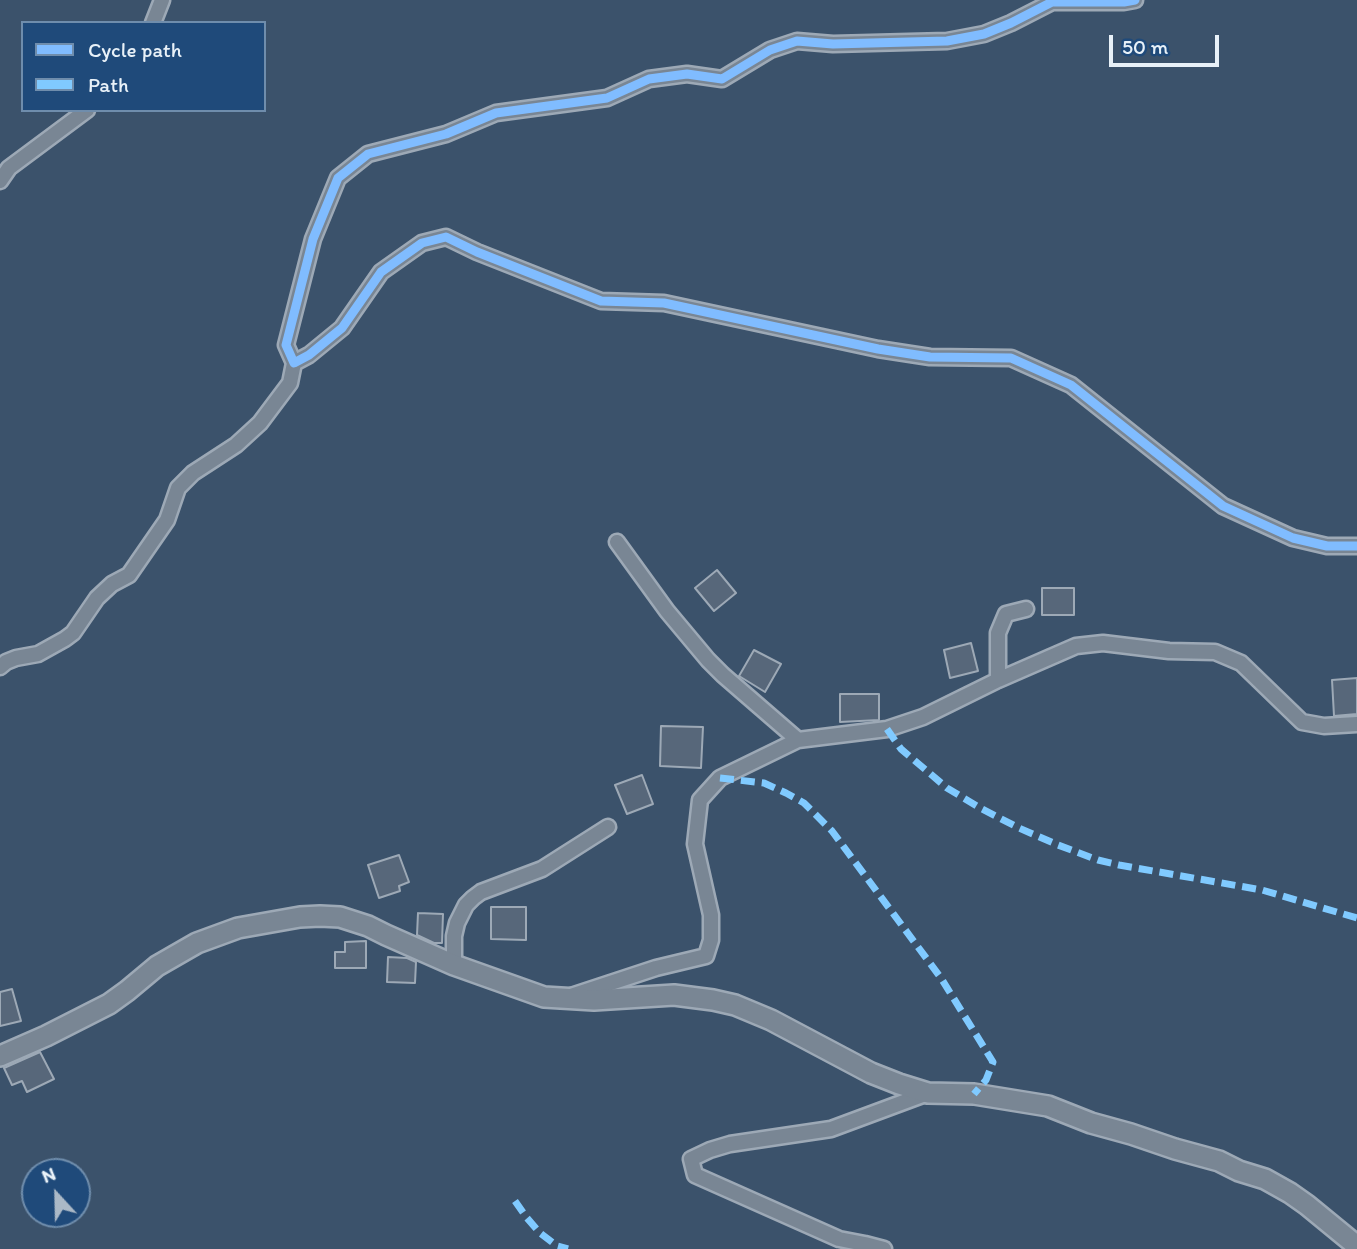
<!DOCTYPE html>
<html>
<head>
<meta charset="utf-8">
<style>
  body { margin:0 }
  #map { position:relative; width:1357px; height:1249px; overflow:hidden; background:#3b526b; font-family:Itim,sans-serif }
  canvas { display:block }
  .legend { position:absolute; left:21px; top:21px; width:245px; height:91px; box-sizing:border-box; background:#1f4a7a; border:2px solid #6f8dac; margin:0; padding:9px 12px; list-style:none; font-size:21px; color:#e8f1f8 }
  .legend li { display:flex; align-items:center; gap:14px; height:35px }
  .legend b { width:35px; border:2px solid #6f8dac }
  .north { position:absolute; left:21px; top:1158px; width:70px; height:70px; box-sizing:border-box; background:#1f4a7a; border:2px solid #6f8dac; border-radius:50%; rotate:338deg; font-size:19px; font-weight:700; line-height:28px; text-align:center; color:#e8f1f8 }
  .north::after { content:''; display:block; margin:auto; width:24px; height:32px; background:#abb9c7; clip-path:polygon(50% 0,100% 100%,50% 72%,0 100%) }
  .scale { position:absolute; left:1109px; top:35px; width:110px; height:32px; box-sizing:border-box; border:4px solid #e8f1f8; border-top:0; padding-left:9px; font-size:21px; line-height:24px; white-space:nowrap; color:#e8f1f8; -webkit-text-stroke:5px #1f4a7a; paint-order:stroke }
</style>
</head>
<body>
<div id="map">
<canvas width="1357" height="1249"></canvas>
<ul class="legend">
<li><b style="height:9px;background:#80bcff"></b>Cycle path</li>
<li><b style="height:9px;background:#80caff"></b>Path</li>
</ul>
<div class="north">N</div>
<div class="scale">50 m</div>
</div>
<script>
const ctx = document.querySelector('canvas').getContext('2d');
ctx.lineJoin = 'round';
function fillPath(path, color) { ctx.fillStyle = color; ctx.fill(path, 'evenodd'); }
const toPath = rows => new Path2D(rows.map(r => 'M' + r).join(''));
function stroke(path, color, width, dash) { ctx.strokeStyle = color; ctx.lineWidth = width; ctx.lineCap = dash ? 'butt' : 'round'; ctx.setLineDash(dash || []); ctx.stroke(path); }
const building = toPath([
  [717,570,736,593,714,611,695,588,717,570],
  [1042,588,1074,588,1074,615,1042,615,1042,588],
  [971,643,978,671,950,678,944,650,971,643],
  [754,650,781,664,765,692,739,676,754,650],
  [1357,678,1357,714,1334,716,1332,680,1357,678],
  [840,694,879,694,879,720,840,722,840,694],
  [661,726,703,727,701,768,660,766,661,726],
  [642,775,653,804,627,814,615,785,642,775],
  [399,855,409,882,399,886,400,891,379,898,368,865,399,855],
  [491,907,526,907,526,940,491,939,491,907],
  [418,913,443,914,442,943,434,943,417,935,418,913],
  [366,941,366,968,335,968,335,952,345,952,345,942,366,941],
  [388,957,407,958,416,962,415,983,387,982,388,957],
  [12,989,21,1021,0,1026,0,992,12,989],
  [40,1052,54,1079,27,1092,22,1081,12,1085,4,1068,40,1052]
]);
const street = toPath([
  [1135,0,1124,2,1052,2,1011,23,984,34,947,41,833,44,797,41,770,50,722,79,687,74,649,79,607,98,496,113,446,134,368,154,338,178,313,239,286,345,294,363,309,355,342,328,381,272,422,243,446,237,477,252,601,301,664,303,878,349,930,357,1011,358,1071,385,1223,506,1293,538,1327,546,1357,546],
  [153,23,162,0],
  [0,181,9,168,87,110],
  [617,542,667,611,708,660,723,675,798,740],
  [0,667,6,662,16,658,38,654,65,639,73,633,97,598,112,584,129,575,167,520,178,488,193,473,236,445,260,423,290,383,294,363],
  [998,680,998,633,1006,614,1026,609],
  [454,965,454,936,457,923,466,905,473,898,481,892,542,869,608,827],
  [571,996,656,968,706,956,711,940,711,915,695,844,700,800,720,778,798,740,887,729,923,717,998,680,1076,646,1103,643,1169,651,1215,652,1241,663,1302,722,1324,726,1357,724],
  [884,1249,865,1244,839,1239,695,1175,691,1159,710,1150,730,1144,831,1129,928,1093]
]);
const secondary = toPath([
  [0,1056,46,1036,109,1004,127,991,157,966,197,943,238,928,300,917,320,916,340,917,368,926,386,935,454,965,544,997,594,1000,674,995,713,1000,735,1005,771,1020,871,1073,899,1084,928,1093,974,1094,1048,1106,1091,1123,1131,1134,1175,1149,1219,1161,1239,1171,1265,1179,1290,1193,1307,1205,1357,1246]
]);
const quiet = toPath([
  [887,729,901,749,947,788,982,809,1019,828,1058,845,1098,860,1119,865,1262,890,1357,918],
  [720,778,764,783,786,793,804,803,832,831,941,978,993,1062,986,1080,974,1094],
  [515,1201,527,1218,540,1233,557,1246,568,1249]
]);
const cycleway = toPath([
  [1135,0,1124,2,1052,2,1011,23,984,34,947,41,833,44,797,41,770,50,722,79,687,74,649,79,607,98,496,113,446,134,368,154,338,178,313,239,286,345,294,363,309,355,342,328,381,272,422,243,446,237,477,252,601,301,664,303,878,349,930,357,1011,358,1071,385,1223,506,1293,538,1327,546,1357,546]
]);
fillPath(building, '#57677a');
stroke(building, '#9da9b6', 2);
stroke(street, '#9da9b6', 19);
stroke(secondary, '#9da9b6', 24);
stroke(street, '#798694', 14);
stroke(secondary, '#798694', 19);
stroke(quiet, '#80caff', 7, [14, 7]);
stroke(cycleway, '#80bcff', 9);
</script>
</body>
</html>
